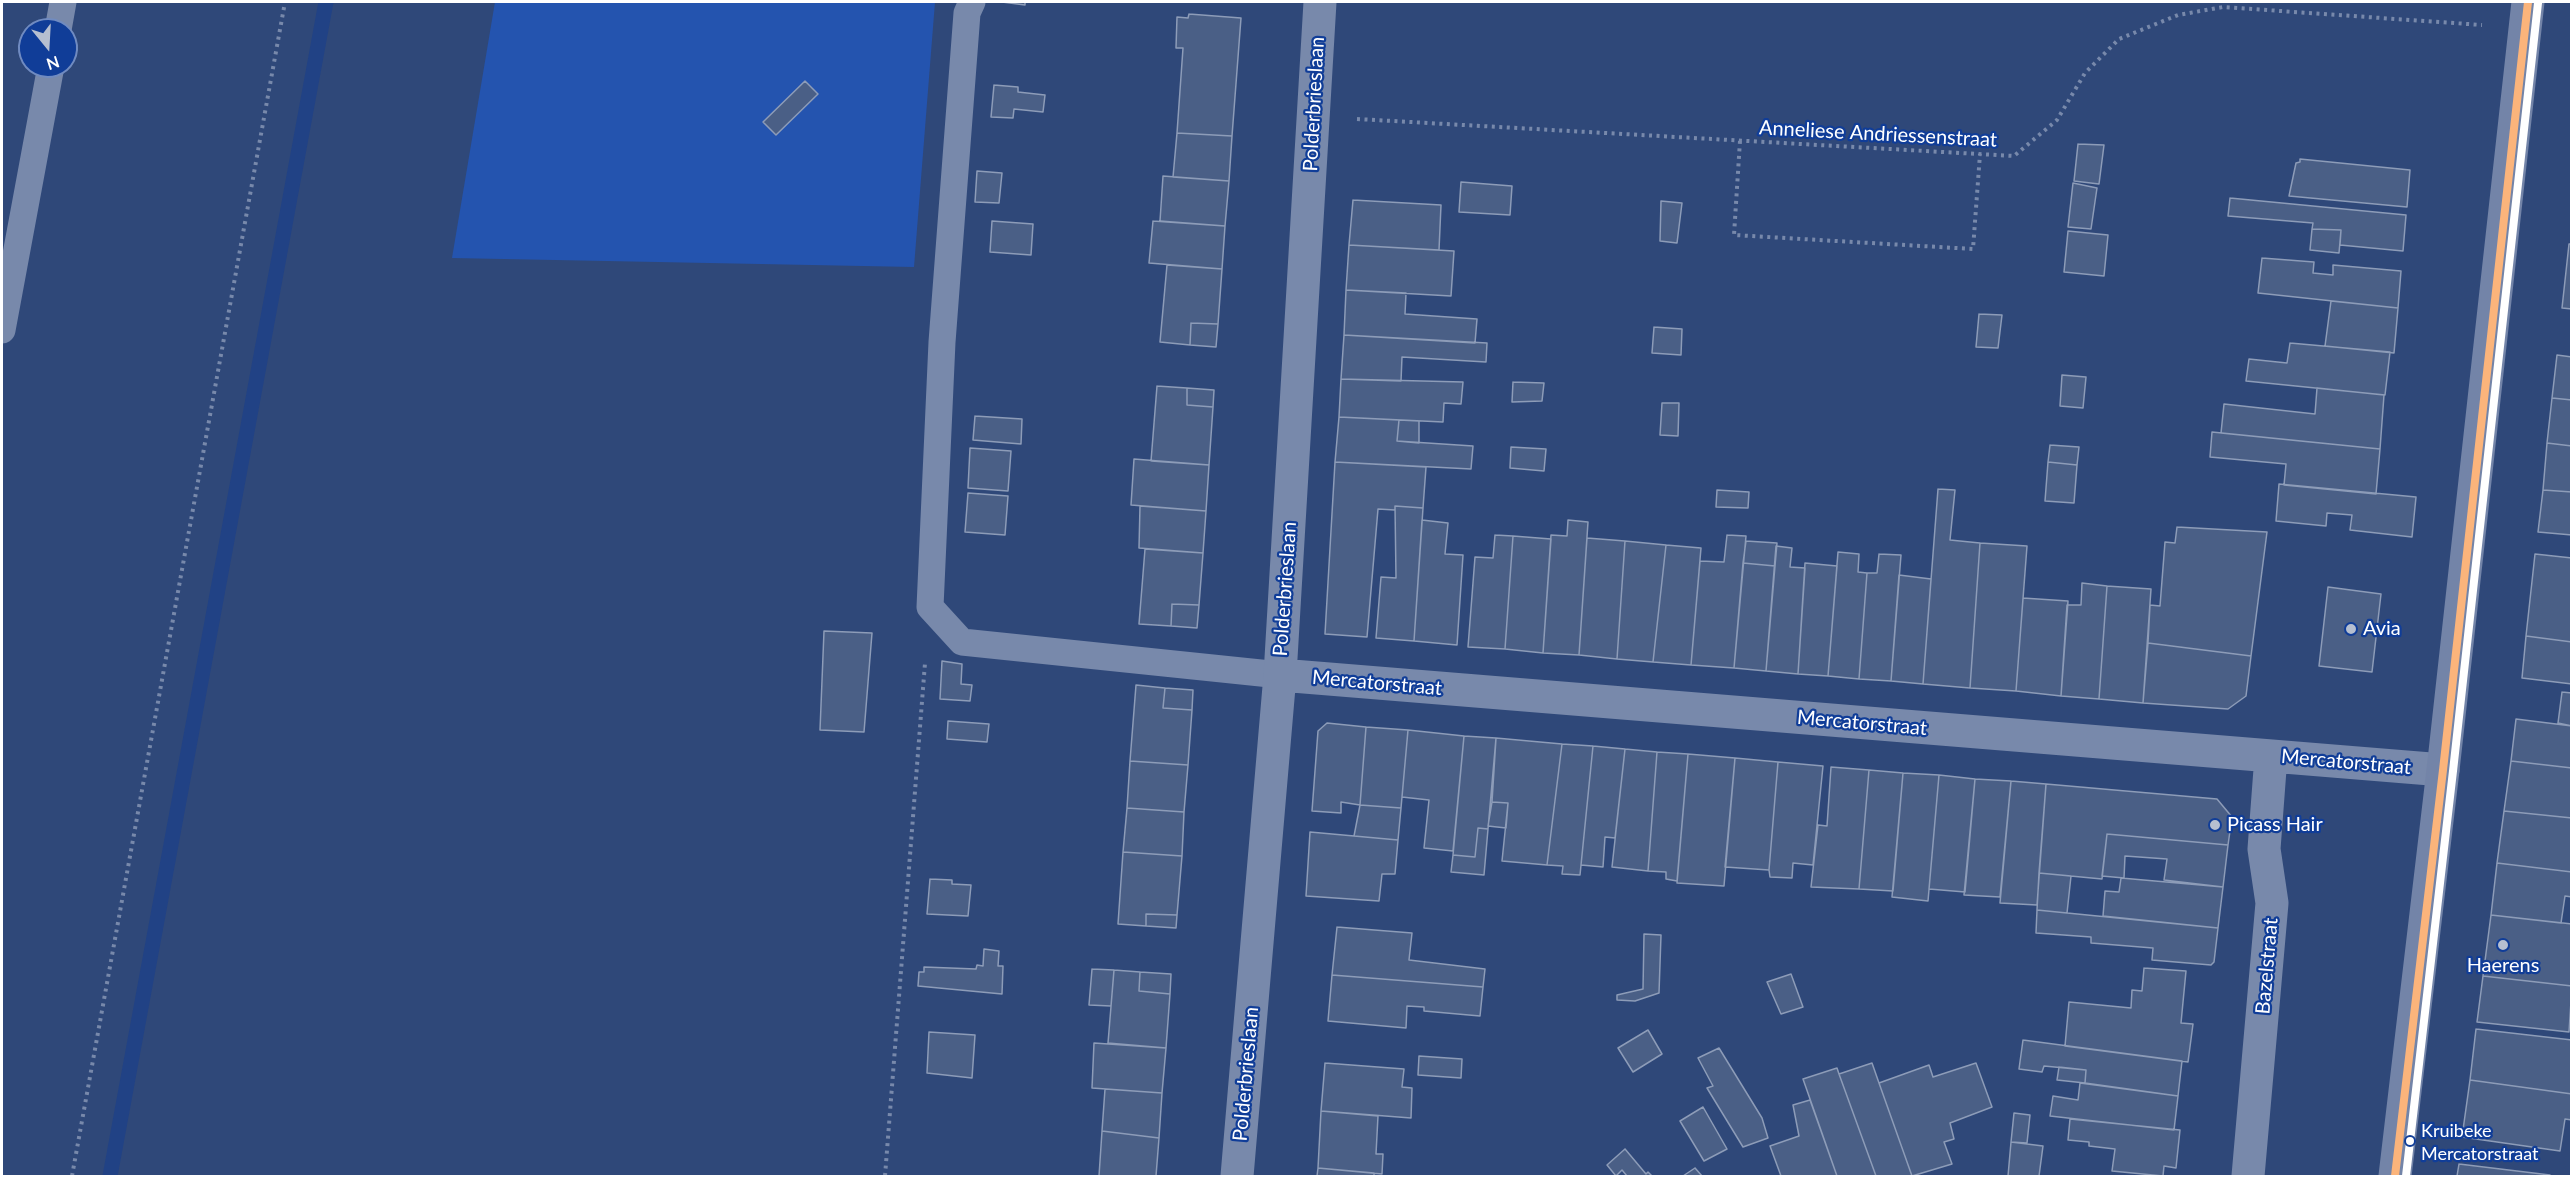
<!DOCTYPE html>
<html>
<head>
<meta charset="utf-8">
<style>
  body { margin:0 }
  #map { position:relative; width:2573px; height:1178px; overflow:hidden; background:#2f4879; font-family:Lato,sans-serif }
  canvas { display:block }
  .frame { position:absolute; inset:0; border:3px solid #fff; pointer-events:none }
  .north { position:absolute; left:18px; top:18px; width:60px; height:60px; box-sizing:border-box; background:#103d98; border:2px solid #708bc1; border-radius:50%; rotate:162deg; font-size:16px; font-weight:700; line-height:24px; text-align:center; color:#fff }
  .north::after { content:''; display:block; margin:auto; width:21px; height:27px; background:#b6bfd0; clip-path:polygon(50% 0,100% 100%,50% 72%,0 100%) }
</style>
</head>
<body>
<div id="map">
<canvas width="2573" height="1178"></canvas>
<div class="frame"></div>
<div class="north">N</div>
</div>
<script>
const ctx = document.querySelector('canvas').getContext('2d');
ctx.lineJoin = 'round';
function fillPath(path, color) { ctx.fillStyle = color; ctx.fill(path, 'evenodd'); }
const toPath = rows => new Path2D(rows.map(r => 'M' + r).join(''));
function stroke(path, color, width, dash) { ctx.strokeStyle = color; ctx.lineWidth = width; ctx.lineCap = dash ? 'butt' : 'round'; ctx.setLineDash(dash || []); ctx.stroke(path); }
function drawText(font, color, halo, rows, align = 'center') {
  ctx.font = font + ' Lato,sans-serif'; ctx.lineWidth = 4.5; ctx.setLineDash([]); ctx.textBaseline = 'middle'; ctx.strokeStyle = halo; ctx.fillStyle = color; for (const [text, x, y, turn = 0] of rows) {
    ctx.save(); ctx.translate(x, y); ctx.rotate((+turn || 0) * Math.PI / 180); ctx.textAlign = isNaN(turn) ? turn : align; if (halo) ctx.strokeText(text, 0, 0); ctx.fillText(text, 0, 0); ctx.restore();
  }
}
const green = toPath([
  [495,2,935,2,914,267,452,258]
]);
const stream = toPath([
  [110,1176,326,2]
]);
const building = toPath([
  [1002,2,1025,2,1025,5,1002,2],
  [1189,14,1241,18,1232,136,1177,133,1183,48,1176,48,1177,17,1188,18,1189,14],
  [805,81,818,94,776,135,763,122,805,81],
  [994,85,1018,87,1018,92,1045,95,1043,112,1014,109,1013,118,991,117,994,85],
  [1177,133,1232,136,1229,181,1173,177,1177,133],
  [2078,144,2104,145,2099,184,2074,181,2078,144],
  [2300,159,2410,170,2407,207,2289,196,2296,163,2300,162,2300,159],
  [977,171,1002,173,999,203,975,202,977,171],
  [1163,176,1229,181,1225,226,1160,221,1163,176],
  [1461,182,1512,186,1510,215,1459,212,1461,182],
  [2073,183,2097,188,2091,229,2068,227,2073,183],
  [2230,198,2406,215,2403,251,2340,245,2341,230,2312,229,2313,223,2228,216,2230,198],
  [1353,200,1441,205,1439,250,1349,245,1353,200],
  [1661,201,1682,203,1677,243,1660,241,1661,201],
  [992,221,1033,224,1031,255,990,252,992,221],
  [1153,221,1225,226,1222,269,1149,263,1153,221],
  [2312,229,2341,230,2339,253,2310,250,2312,229],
  [2068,231,2108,235,2104,276,2064,272,2068,231],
  [2569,244,2572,244,2572,309,2562,308,2569,244],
  [1349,245,1454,251,1451,296,1346,290,1349,245],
  [2262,258,2314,262,2313,273,2333,275,2333,265,2401,271,2398,308,2258,293,2262,258],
  [1167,265,1222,269,1218,324,1191,323,1190,345,1160,342,1167,265],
  [1346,290,1406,293,1405,314,1477,319,1475,343,1344,335,1346,290],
  [2331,301,2398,308,2394,353,2325,346,2331,301],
  [1979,314,2002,315,1998,348,1976,347,1979,314],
  [1191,323,1218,324,1216,347,1190,345,1191,323],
  [1654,327,1682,329,1681,355,1652,353,1654,327],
  [1344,335,1487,343,1486,362,1402,357,1401,381,1341,379,1344,335],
  [2290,343,2390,352,2385,395,2246,381,2249,359,2287,363,2290,343],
  [2557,355,2572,357,2572,400,2552,398,2557,355],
  [2062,375,2086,377,2083,408,2060,406,2062,375],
  [1341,379,1463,382,1461,404,1444,403,1443,422,1339,417,1341,379],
  [1513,382,1544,383,1542,401,1512,402,1513,382],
  [1157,386,1187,388,1187,405,1213,407,1209,465,1151,461,1157,386],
  [1187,388,1214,390,1213,407,1187,405,1187,388],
  [2317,388,2384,395,2380,449,2221,433,2224,404,2315,414,2317,388],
  [2552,398,2572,400,2572,446,2547,443,2552,398],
  [1662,403,1679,403,1678,436,1660,435,1662,403],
  [975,416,1022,419,1021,444,973,440,975,416],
  [1339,417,1399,420,1397,441,1473,446,1471,469,1335,462,1339,417],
  [1399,420,1419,421,1419,443,1397,441,1399,420],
  [2212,432,2380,449,2376,494,2284,485,2286,464,2210,457,2212,432],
  [2547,443,2572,446,2572,492,2543,490,2547,443],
  [2050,445,2079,447,2077,465,2048,462,2050,445],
  [1511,447,1546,449,1544,471,1510,468,1511,447],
  [970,448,1011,451,1008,491,968,488,970,448],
  [1134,459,1209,465,1206,511,1131,505,1134,459],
  [1335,462,1426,467,1423,508,1395,506,1395,510,1378,509,1367,637,1325,634,1335,462],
  [2048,462,2077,465,2074,503,2045,501,2048,462],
  [2279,484,2416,497,2412,537,2350,530,2352,515,2327,513,2326,526,2276,521,2279,484],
  [1938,489,1955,490,1950,540,1980,543,1970,688,1923,684,1938,489],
  [1717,490,1749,492,1748,508,1716,507,1717,490],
  [2543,490,2572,492,2572,535,2538,532,2543,490],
  [968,493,1008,496,1005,535,965,532,968,493],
  [1140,506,1206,511,1203,553,1139,548,1140,506],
  [1395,506,1423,508,1414,641,1376,638,1381,577,1396,578,1395,506],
  [1422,520,1448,523,1445,554,1463,555,1457,645,1414,641,1422,520],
  [1568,520,1588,522,1579,655,1543,653,1551,535,1567,536,1568,520],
  [2177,527,2267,532,2251,656,2148,643,2150,605,2160,606,2165,542,2175,543,2177,527],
  [1495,535,1513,536,1505,649,1468,647,1475,557,1493,558,1495,535],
  [1727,535,1746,536,1734,668,1691,665,1700,561,1724,562,1727,535],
  [1513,536,1551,539,1543,653,1505,649,1513,536],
  [1587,538,1625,541,1617,659,1579,655,1587,538],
  [1625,541,1666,545,1653,662,1617,659,1625,541],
  [1746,541,1777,543,1775,566,1743,563,1746,541],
  [1980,543,2027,546,2016,691,1970,688,1980,543],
  [1666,545,1701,548,1691,665,1653,662,1666,545],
  [1776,546,1792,548,1790,567,1805,568,1798,674,1766,671,1776,546],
  [1145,549,1203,553,1199,605,1172,604,1171,626,1139,624,1145,549],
  [1838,552,1859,554,1858,572,1867,573,1859,679,1828,676,1838,552],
  [1879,554,1901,555,1891,681,1859,679,1867,573,1877,573,1879,554],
  [2535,554,2572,558,2572,642,2526,636,2535,554],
  [1743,563,1775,566,1766,671,1734,668,1743,563],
  [1805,563,1837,566,1828,676,1798,674,1805,563],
  [1899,575,1931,579,1923,684,1891,681,1899,575],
  [2082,583,2107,586,2099,699,2061,696,2067,605,2081,605,2082,583],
  [2107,586,2151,589,2143,703,2099,699,2107,586],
  [2328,587,2381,594,2372,672,2319,666,2328,587],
  [2023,598,2068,601,2061,696,2016,691,2023,598],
  [1172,604,1199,605,1197,628,1171,626,1172,604],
  [824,631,872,633,864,732,820,730,824,631],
  [2526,636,2572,642,2572,684,2522,678,2526,636],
  [2148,643,2251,656,2246,696,2228,709,2143,703,2148,643],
  [942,661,962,664,961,684,972,685,970,701,940,699,942,661],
  [1136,685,1165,688,1163,708,1192,710,1188,765,1130,761,1136,685],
  [1165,688,1193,690,1192,710,1163,708,1165,688],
  [2562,692,2572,693,2572,726,2558,723,2562,692],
  [2516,719,2572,726,2572,768,2511,761,2516,719],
  [948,721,989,724,987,742,947,739,948,721],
  [1327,723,1366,727,1360,805,1341,802,1341,813,1312,811,1318,731,1327,723],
  [1366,727,1408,730,1401,808,1360,805,1366,727],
  [1408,730,1464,736,1453,851,1424,848,1429,800,1402,797,1408,730],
  [1464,736,1496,738,1488,829,1478,828,1475,857,1453,855,1464,736],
  [1496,738,1562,744,1547,865,1502,861,1508,803,1492,802,1496,738],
  [1562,744,1593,746,1580,875,1562,874,1563,866,1547,865,1562,744],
  [1593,746,1625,749,1615,838,1605,837,1603,867,1581,865,1593,746],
  [1625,749,1657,752,1648,871,1612,867,1625,749],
  [1657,752,1688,754,1677,881,1666,879,1666,872,1648,871,1657,752],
  [1688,754,1735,758,1724,886,1677,883,1688,754],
  [1735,758,1778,762,1769,870,1725,867,1735,758],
  [1130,761,1188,765,1184,812,1127,808,1130,761],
  [2511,761,2572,768,2572,818,2504,811,2511,761],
  [1778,762,1823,766,1813,865,1793,863,1792,878,1770,877,1769,870,1778,762],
  [1831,767,1869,770,1859,889,1811,887,1818,825,1827,826,1831,767],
  [1869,770,1903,773,1893,891,1859,889,1869,770],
  [1903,773,1939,775,1928,901,1892,897,1903,773],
  [1939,775,1975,779,1965,892,1929,889,1939,775],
  [1975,779,2011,781,2000,897,1964,895,1975,779],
  [2011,781,2046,784,2037,905,2000,903,2011,781],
  [2046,784,2217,799,2232,817,2228,845,2107,834,2102,879,2039,873,2046,784],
  [1492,802,1508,803,1506,828,1488,826,1492,802],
  [1360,805,1401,808,1398,840,1354,836,1360,805],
  [1127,808,1184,812,1182,856,1123,852,1127,808],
  [2504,811,2572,818,2572,872,2497,863,2504,811],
  [1478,828,1488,829,1484,875,1451,872,1453,855,1475,857,1478,828],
  [1310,832,1398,840,1395,874,1382,874,1379,901,1306,896,1310,832],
  [2107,834,2228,845,2223,887,2164,880,2167,859,2125,856,2124,878,2102,876,2107,834],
  [1123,852,1182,856,1177,915,1146,914,1146,926,1118,924,1123,852],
  [2497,863,2572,872,2572,897,2565,896,2561,923,2491,915,2497,863],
  [2039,873,2071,876,2067,913,2037,910,2039,873],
  [2121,878,2223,887,2218,928,2103,916,2105,891,2119,892,2121,878],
  [930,879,952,880,952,884,971,885,968,916,927,914,930,879],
  [2037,910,2218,928,2214,962,2211,965,2152,960,2153,948,2091,943,2091,937,2036,933,2037,910],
  [1146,914,1177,915,1176,928,1146,926,1146,914],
  [2491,915,2572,924,2572,986,2483,976,2491,915],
  [1337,927,1412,933,1409,960,1485,969,1483,987,1332,975,1337,927],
  [1644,934,1661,935,1659,993,1635,1001,1617,1000,1617,995,1643,989,1644,934],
  [984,949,999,951,998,966,1003,966,1002,994,918,986,919,972,924,972,924,967,976,969,977,965,983,966,984,949],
  [2144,968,2186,971,2181,1023,2193,1024,2188,1062,2065,1046,2069,1002,2131,1008,2132,990,2142,991,2144,968],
  [1092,969,1114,970,1111,1006,1089,1005,1092,969],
  [1114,970,1140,972,1139,991,1170,994,1166,1048,1108,1043,1114,970],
  [1140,972,1171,974,1170,994,1139,991,1140,972],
  [1791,974,1803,1007,1781,1014,1767,982,1791,974],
  [1332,975,1483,987,1480,1016,1424,1011,1424,1007,1407,1006,1406,1028,1328,1021,1332,975],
  [2483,976,2572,986,2569,1032,2477,1022,2483,976],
  [2476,1029,2572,1040,2572,1094,2470,1080,2476,1029],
  [1648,1030,1662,1054,1633,1072,1618,1048,1648,1030],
  [929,1032,975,1035,972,1078,927,1073,929,1032],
  [2023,1040,2182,1061,2178,1096,2085,1083,2086,1070,2044,1066,2042,1072,2019,1069,2023,1040],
  [1094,1043,1166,1048,1162,1093,1092,1088,1094,1043],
  [1719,1048,1762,1118,1768,1138,1743,1147,1707,1088,1713,1086,1698,1058,1719,1048],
  [1419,1056,1462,1059,1461,1078,1418,1075,1419,1056],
  [1325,1063,1404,1069,1402,1087,1412,1088,1411,1118,1321,1111,1325,1063],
  [1872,1063,1879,1083,1912,1176,1876,1176,1839,1074,1872,1063],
  [1976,1063,1992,1107,1950,1123,1954,1139,1944,1142,1952,1164,1912,1176,1879,1083,1929,1065,1933,1077,1976,1063],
  [2059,1067,2086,1070,2085,1083,2057,1080,2059,1067],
  [1837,1068,1839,1074,1876,1176,1837,1176,1803,1079,1837,1068],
  [2470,1080,2572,1094,2572,1120,2565,1119,2560,1151,2462,1137,2470,1080],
  [2080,1083,2178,1096,2174,1130,2050,1116,2053,1096,2078,1100,2080,1083],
  [1105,1089,1162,1093,1159,1138,1102,1131,1105,1089],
  [1810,1100,1837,1176,1781,1176,1770,1146,1799,1136,1793,1105,1810,1100],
  [1703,1107,1727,1149,1704,1161,1680,1121,1703,1107],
  [1321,1111,1378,1116,1376,1154,1383,1154,1382,1174,1318,1168,1321,1111],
  [2014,1113,2030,1115,2027,1143,2011,1142,2014,1113],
  [2070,1119,2180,1130,2176,1168,2164,1166,2163,1176,2112,1171,2115,1149,2089,1146,2089,1142,2068,1140,2070,1119],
  [1102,1131,1159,1138,1156,1176,1099,1176,1102,1131],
  [2011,1142,2043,1146,2039,1176,2008,1176,2011,1142],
  [1625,1149,1646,1174,1648,1172,1652,1176,1627,1176,1622,1170,1616,1176,1607,1165,1625,1149],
  [2459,1164,2550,1175,2550,1176,2457,1176,2459,1164],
  [1318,1168,1374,1173,1374,1176,1317,1176,1318,1168],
  [1695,1168,1702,1176,1683,1176,1695,1168]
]);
const path = toPath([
  [1357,119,2014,156,2057,120,2085,73,2119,39,2178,15,2223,7,2482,25],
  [1740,141,1734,235,1973,249,1980,154],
  [72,1176,285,2],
  [885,1176,925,663]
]);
const service = toPath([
  [972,2,967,13,942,342,930,607,962,642,1280,675],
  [58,30,63,2],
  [2,330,51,66]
]);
const minor = toPath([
  [1280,675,2443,770],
  [1237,1176,1280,675,1320,2],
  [2248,1176,2272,903,2264,849,2271,756]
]);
const secondary = toPath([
  [2395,1176,2443,770,2528,2]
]);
const bus1 = toPath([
  [2395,1176,2443,770,2528,2]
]);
const bus2 = toPath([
  [2406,1176,2453,771,2538,3]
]);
const markers = [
  [2351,629,6,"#b6bfd0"],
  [2215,825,6,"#b6bfd0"],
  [2503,945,6,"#b6bfd0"],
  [2410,1141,5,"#fff"]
];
const busNames = [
  ["Kruibeke",2421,1131],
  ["Mercatorstraat",2421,1154]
];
const streetNames = [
  ["Polderbrieslaan",1314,104,-87],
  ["Anneliese Andriessenstraat",1878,134,3],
  ["Polderbrieslaan",1285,589,-86],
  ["Mercatorstraat",1377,683,5],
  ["Mercatorstraat",1862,723,5],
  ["Mercatorstraat",2346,762,5],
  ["Bazelstraat",2267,966,-85],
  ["Polderbrieslaan",1246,1074,-85]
];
const poiNames = [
  ["Avia",2363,629],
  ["Picass Hair",2227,825],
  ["Haerens",2503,966,"center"]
];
fillPath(green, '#2454af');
stroke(stream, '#214285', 15);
fillPath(building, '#4a5f86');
stroke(building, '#8d9cb8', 1.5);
stroke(path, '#7889ab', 4, [3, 4.5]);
stroke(service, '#7889ab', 27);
stroke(minor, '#7889ab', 33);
stroke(secondary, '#7384a8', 33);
stroke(bus1, '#fbb47b', 8);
stroke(bus2, '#fff', 8);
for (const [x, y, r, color] of markers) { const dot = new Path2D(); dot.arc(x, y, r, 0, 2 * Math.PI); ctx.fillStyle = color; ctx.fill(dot); stroke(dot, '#103d98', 2); }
drawText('18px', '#fff', '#103d98', busNames, 'left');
drawText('20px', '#fff', '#103d98', streetNames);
drawText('20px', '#fff', '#103d98', poiNames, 'left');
</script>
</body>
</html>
